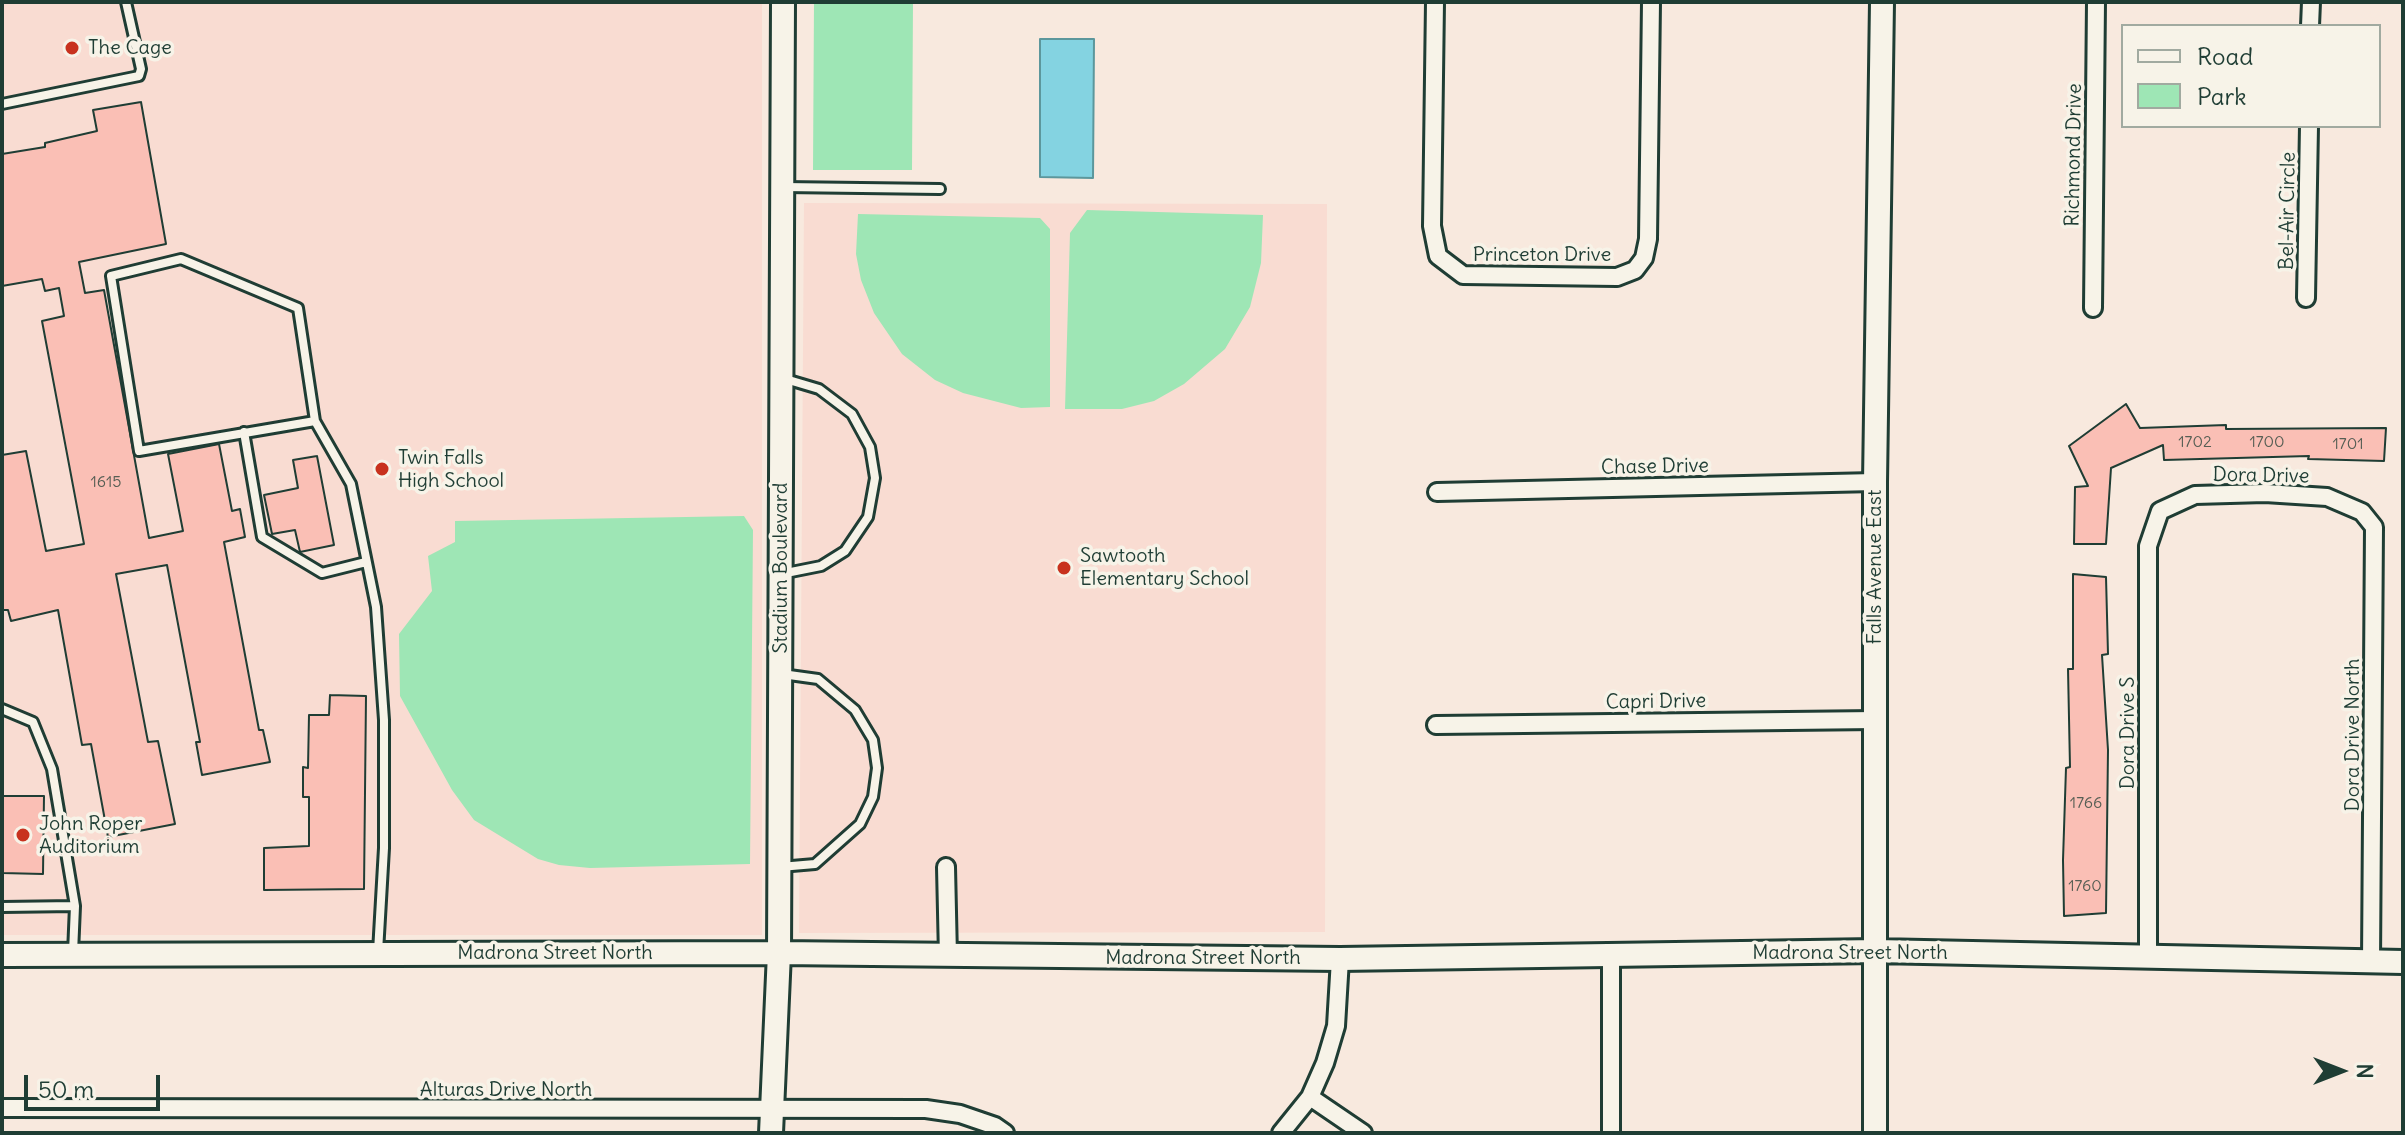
<!DOCTYPE html>
<html>
<head>
<meta charset="utf-8">
<style>
  body { margin:0 }
  #map { position:relative; width:2405px; height:1135px; overflow:hidden; background:#f8e9de; font-family:Delius,sans-serif }
  canvas { display:block }
  .frame { position:absolute; inset:0; border:4px solid #1f3d34; pointer-events:none }
  .legend { position:absolute; left:2121px; top:24px; width:260px; height:104px; box-sizing:border-box; background:#f7f3e8; border:2px solid #a1aaa0; margin:0; padding:10px 14px; list-style:none; font-size:24px; color:#1f3d34 }
  .legend li { display:flex; align-items:center; gap:16px; height:40px }
  .legend b { width:40px; border:2px solid #a1aaa0 }
  .north { position:absolute; left:2301px; top:1031px; width:80px; height:80px; -webkit-text-stroke:6px #f7f3e8; paint-order:stroke; rotate:90deg; font-size:22px; font-weight:700; line-height:32px; text-align:center; color:#1f3d34 }
  .north::after { content:''; display:block; margin:auto; width:28px; height:36px; background:#1f3d34; clip-path:polygon(50% 0,100% 100%,50% 72%,0 100%) }
  .scale { position:absolute; left:24px; top:1075px; width:136px; height:36px; box-sizing:border-box; border:4px solid #1f3d34; border-top:0; padding-left:10px; font-size:24px; line-height:28px; white-space:nowrap; color:#1f3d34; -webkit-text-stroke:6px #f7f3e8; paint-order:stroke }
</style>
</head>
<body>
<div id="map">
<canvas width="2405" height="1135"></canvas>
<div class="frame"></div>
<ul class="legend">
<li><b style="height:10px;background:#f7f3e8"></b>Road</li>
<li><b style="height:22px;background:#9ee6b5"></b>Park</li>
</ul>
<div class="north">N</div>
<div class="scale">50 m</div>
</div>
<script>
const ctx = document.querySelector('canvas').getContext('2d');
ctx.lineJoin = 'round';
function fillPath(path, color) { ctx.fillStyle = color; ctx.fill(path, 'evenodd'); }
const toPath = rows => new Path2D(rows.map(r => 'M' + r).join(''));
function stroke(path, color, width, dash) { ctx.strokeStyle = color; ctx.lineWidth = width; ctx.lineCap = dash ? 'butt' : 'round'; ctx.setLineDash(dash || []); ctx.stroke(path); }
function drawText(font, color, halo, rows, align = 'center') {
  ctx.font = font + ' Delius,sans-serif'; ctx.lineWidth = 7; ctx.setLineDash([]); ctx.textBaseline = 'middle'; ctx.strokeStyle = halo; ctx.fillStyle = color; for (const [text, x, y, turn = 0] of rows) {
    ctx.save(); ctx.translate(x, y); ctx.rotate((+turn || 0) * Math.PI / 180); ctx.textAlign = isNaN(turn) ? turn : align; if (halo) ctx.strokeText(text, 0, 0); ctx.fillText(text, 0, 0); ctx.restore();
  }
}
const built = toPath([
  [2,2,762,2,762,935,2,935],
  [804,203,1327,204,1325,932,799,933]
]);
const green = toPath([
  [814,2,913,2,912,170,813,170],
  [1087,210,1263,215,1261,263,1250,307,1225,349,1184,384,1154,401,1122,409,1065,409,1070,233],
  [858,214,1040,218,1050,229,1050,407,1021,408,963,393,935,380,902,354,874,313,861,280,856,254],
  [744,516,753,530,750,864,590,868,559,865,538,859,474,820,452,790,400,696,399,634,432,591,428,556,455,542,455,521]
]);
const water = toPath([
  [1040,39,1094,39,1093,178,1040,177,1040,39]
]);
const building = toPath([
  [141,102,166,244,79,262,85,293,104,290,149,538,183,531,168,454,219,444,232,511,240,509,245,537,224,542,259,730,263,730,270,762,202,775,196,742,200,742,167,565,116,574,148,742,158,741,175,824,108,837,91,744,82,745,58,610,11,621,8,610,2,610,2,455,26,451,46,551,84,544,42,321,64,316,59,288,45,291,42,279,2,286,2,154,45,147,45,143,97,131,93,110,141,102],
  [2126,404,2140,428,2226,425,2226,429,2386,428,2384,461,2308,459,2309,456,2164,460,2163,445,2111,468,2106,544,2074,544,2075,487,2088,486,2069,446,2126,404],
  [317,456,334,545,300,552,295,530,272,534,264,495,298,488,293,460,317,456],
  [2073,574,2106,577,2108,654,2102,655,2108,750,2106,913,2064,916,2063,860,2066,768,2070,767,2068,669,2073,669,2073,574],
  [330,695,366,696,364,889,264,890,264,848,309,846,309,797,303,797,303,767,308,768,309,715,329,715,330,695],
  [2,796,44,796,43,874,2,873,2,796]
]);
const lane = toPath([
  [2,104,139,76,141,69,126,2],
  [783,187,940,189],
  [315,421,298,308,181,259,111,276,139,451,315,421,351,484,376,607,384,720,384,848,378,952],
  [244,432,262,537,322,573,366,562],
  [781,574,821,566,845,551,868,517,875,478,870,447,852,414,819,389,782,378],
  [2,709,33,722,52,769,75,906,73,953],
  [780,867,815,864,860,824,873,797,877,768,873,740,855,710,818,679,782,674],
  [2,907,75,906]
]);
const street = toPath([
  [1435,2,1432,226,1438,256,1463,275,1617,277,1635,270,1644,258,1648,239,1651,2],
  [2310,26,2311,2],
  [2306,298,2309,126],
  [2093,308,2096,2],
  [1437,492,1875,482],
  [1436,725,1876,720],
  [946,867,948,957],
  [1611,955,1611,1133],
  [2148,958,2148,546,2160,511,2195,495,2265,493,2327,497,2362,512,2374,527,2371,962],
  [1310,1097,1363,1133],
  [2,1108,926,1109,960,1114,995,1126,1005,1133],
  [1281,1133,1310,1097,1325,1063,1336,1026,1340,959]
]);
const secondary = toPath([
  [2,955,779,953,1340,959,1876,951,2403,962],
  [771,1133,779,953,783,2],
  [1875,1133,1875,482,1882,2]
]);
const markers = [
  [72,48,8,"#c8321e"],
  [382,469,8,"#c8321e"],
  [1064,568,8,"#c8321e"],
  [23,835,8,"#c8321e"]
];
const numberNames = [
  ["1702",2195,442],
  ["1700",2267,442],
  ["1701",2348,444],
  ["1615",106,482],
  ["1766",2086,803],
  ["1760",2085,886]
];
const poiNames = [
  ["The Cage",88,48],
  ["Twin Falls",398,458],
  ["High School",398,481],
  ["Sawtooth",1080,556],
  ["Elementary School",1080,579],
  ["John Roper",39,824],
  ["Auditorium",39,847]
];
const streetNames = [
  ["Richmond Drive",2074,155,-89],
  ["Bel-Air Circle",2288,211,-89],
  ["Princeton Drive",1542,255],
  ["Chase Drive",1655,467,-1],
  ["Dora Drive",2261,476,1],
  ["Falls Avenue East",1875,567,-90],
  ["Stadium Boulevard",781,568,-90],
  ["Capri Drive",1656,702,-1],
  ["Dora Drive S",2128,733,-90],
  ["Dora Drive North",2353,735,-90],
  ["Madrona Street North",555,953],
  ["Madrona Street North",1850,953],
  ["Madrona Street North",1203,958],
  ["Alturas Drive North",506,1090]
];
fillPath(built, '#f9dcd2');
fillPath(green, '#9ee6b5');
fillPath(water, '#84d3e1');
stroke(water, '#5c979c', 2);
fillPath(building, '#fabfb5');
stroke(building, '#1f3d34', 2);
stroke(lane, '#1f3d34', 14);
stroke(street, '#1f3d34', 22);
stroke(secondary, '#1f3d34', 28);
stroke(lane, '#f7f3e8', 8);
stroke(street, '#f7f3e8', 16);
stroke(secondary, '#f7f3e8', 22);
for (const [x, y, r, color] of markers) { const dot = new Path2D(); dot.arc(x, y, r, 0, 2 * Math.PI); ctx.fillStyle = color; ctx.fill(dot); stroke(dot, '#f7f3e8', 3); }
drawText('16px', '#565e54', null, numberNames);
drawText('20px', '#1f3d34', '#f7f3e8', poiNames, 'left');
drawText('20px', '#1f3d34', '#f7f3e8', streetNames);
</script>
</body>
</html>
